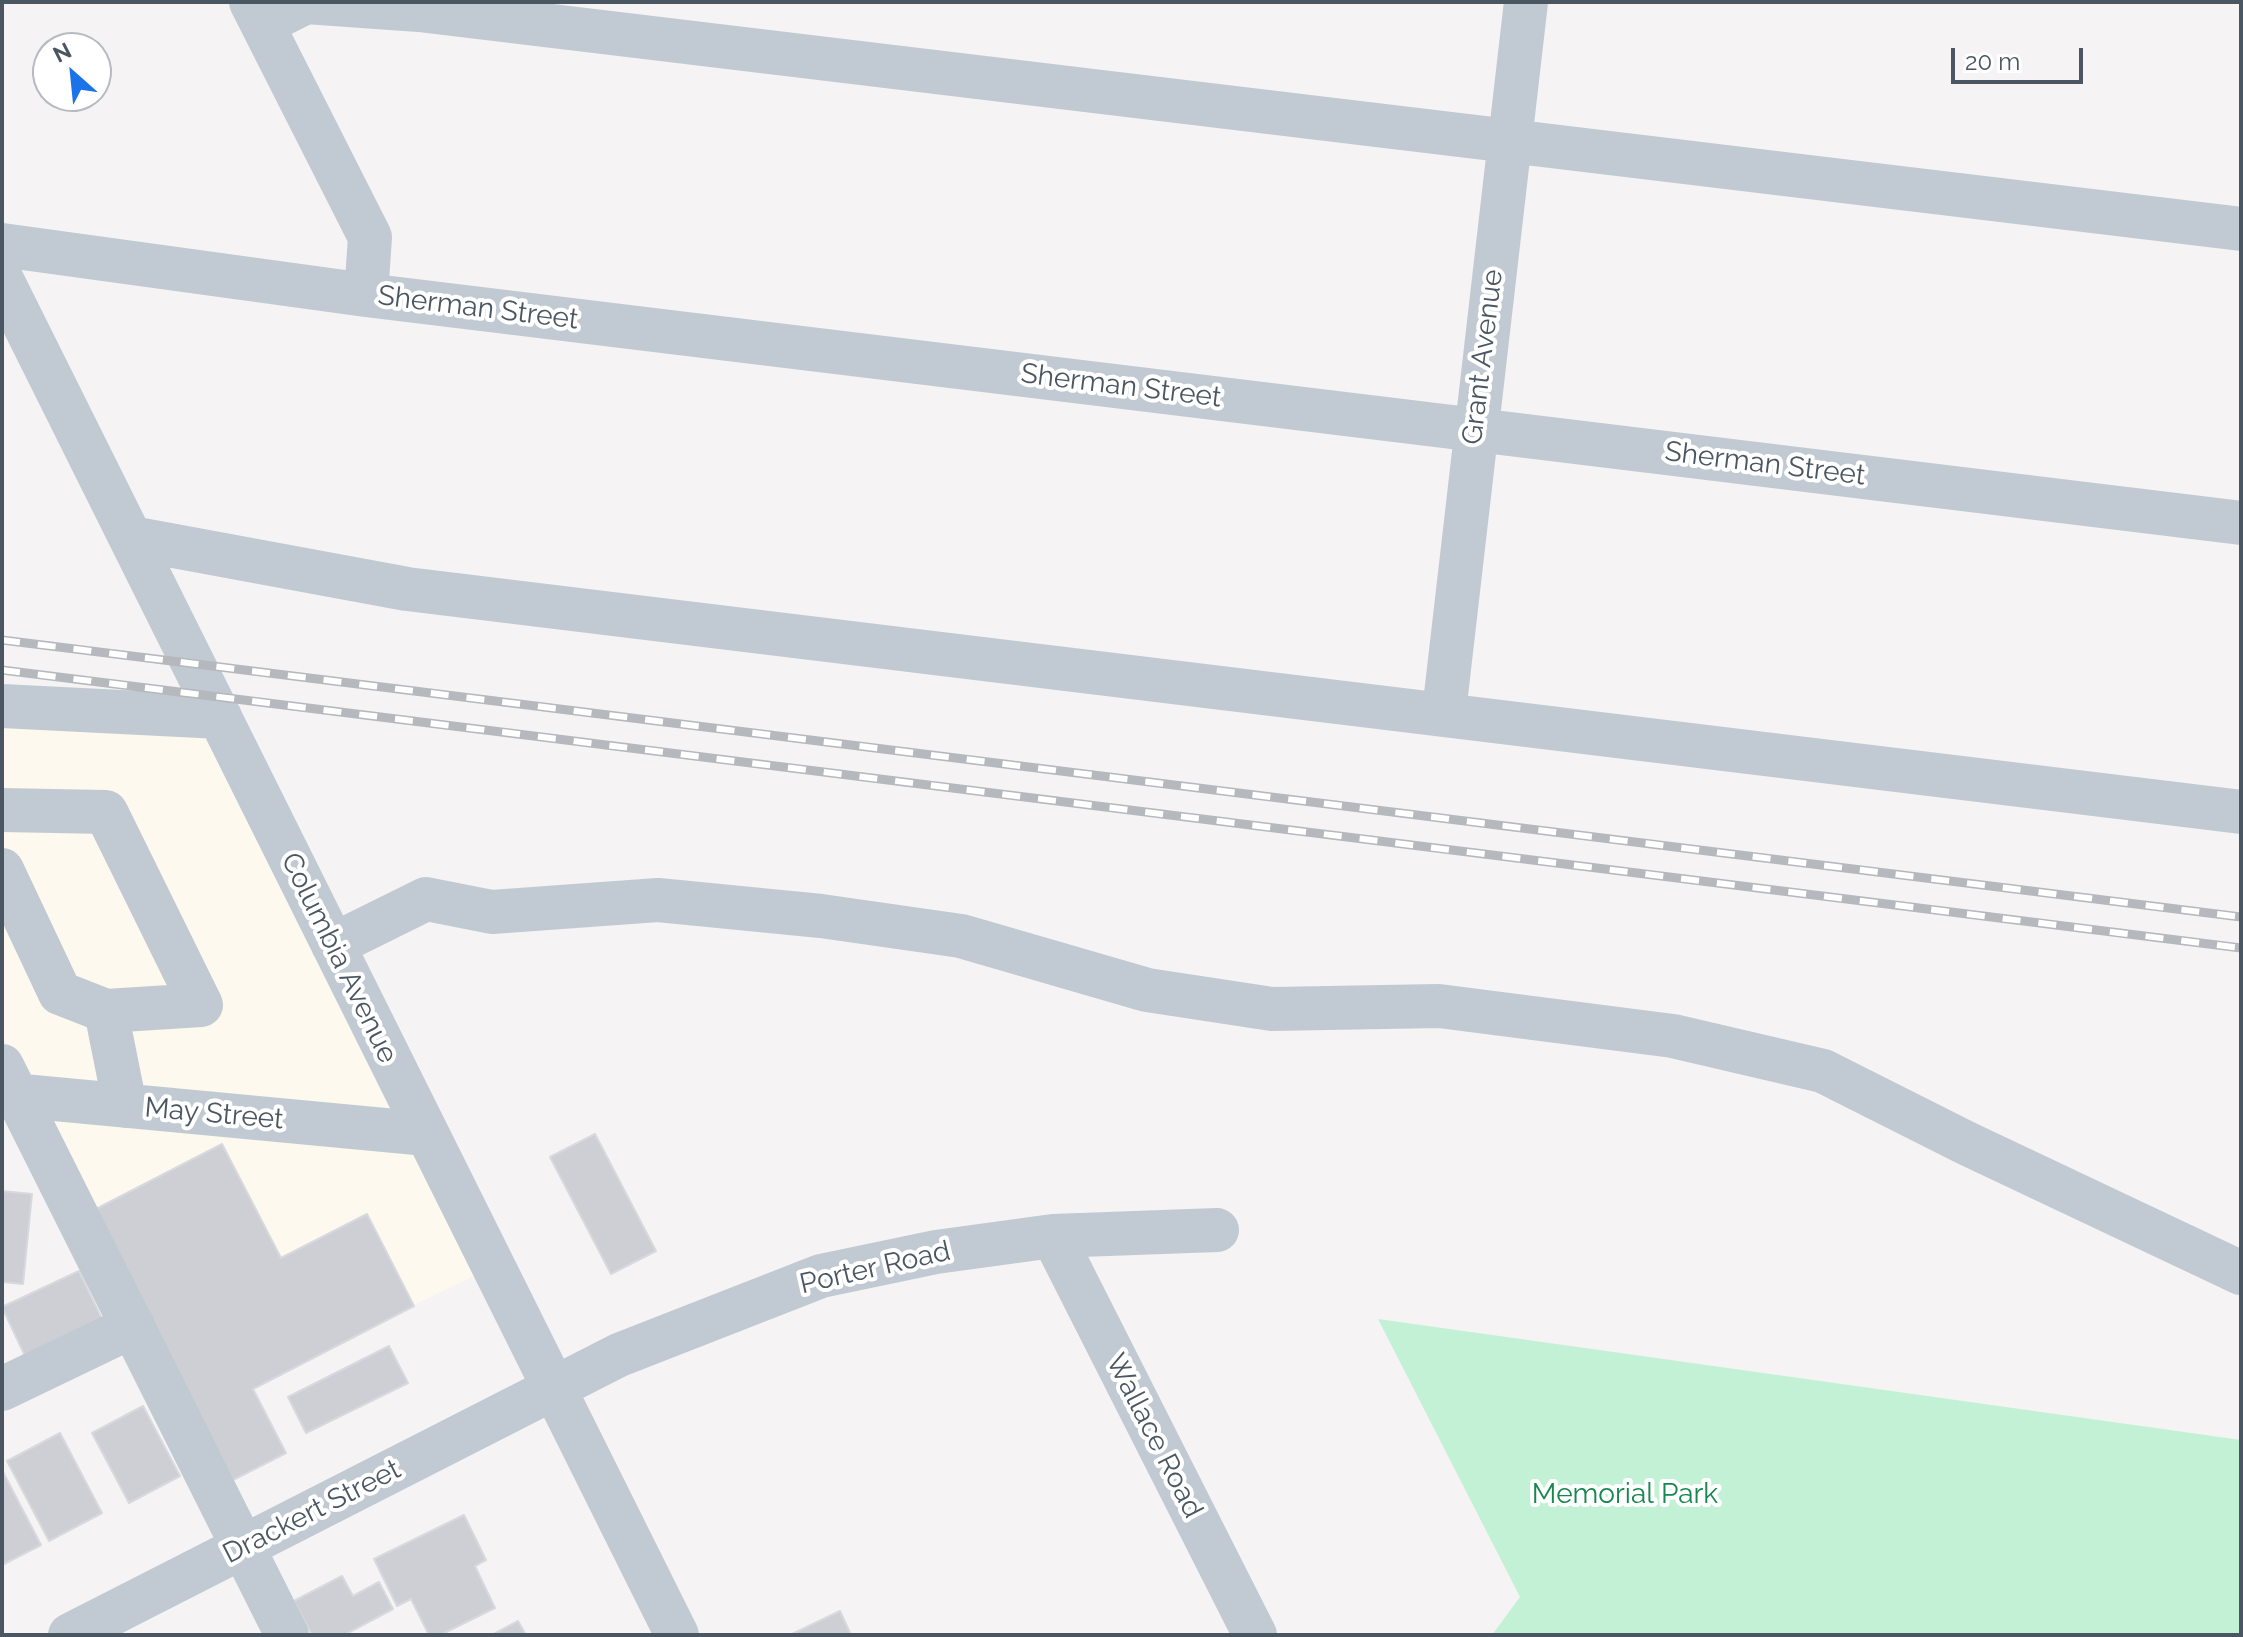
<!DOCTYPE html>
<html>
<head>
<meta charset="utf-8">
<style>
  body { margin:0 }
  #map { position:relative; width:2243px; height:1637px; overflow:hidden; background:#f5f3f3; font-family:Raleway,sans-serif }
  canvas { display:block }
  .frame { position:absolute; inset:0; border:4px solid #4a5661; pointer-events:none }
  .north { position:absolute; left:32px; top:32px; width:80px; height:80px; box-sizing:border-box; background:#fff; border:2px solid #b7bbc0; border-radius:50%; rotate:333deg; font-size:22px; font-weight:700; line-height:32px; text-align:center; color:#4a5661 }
  .north::after { content:''; display:block; margin:auto; width:28px; height:36px; background:#1a73e8; clip-path:polygon(50% 0,100% 100%,50% 72%,0 100%) }
  .scale { position:absolute; left:1951px; top:48px; width:132px; height:36px; box-sizing:border-box; border:4px solid #4a5661; border-top:0; padding-left:10px; font-size:24px; line-height:28px; white-space:nowrap; color:#4a5661; -webkit-text-stroke:6px #fff; paint-order:stroke }
</style>
</head>
<body>
<div id="map">
<canvas width="2243" height="1637"></canvas>
<div class="frame"></div>
<div class="north">N</div>
<div class="scale">20 m</div>
</div>
<script>
const ctx = document.querySelector('canvas').getContext('2d');
ctx.lineJoin = 'round';
function fillPath(path, color) { ctx.fillStyle = color; ctx.fill(path, 'evenodd'); }
const toPath = rows => new Path2D(rows.map(r => 'M' + r).join(''));
function stroke(path, color, width, dash) { ctx.strokeStyle = color; ctx.lineWidth = width; ctx.lineCap = dash ? 'butt' : 'round'; ctx.setLineDash(dash || []); ctx.stroke(path); }
function drawText(font, color, halo, rows, align = 'center') {
  ctx.font = font + ' Raleway,sans-serif'; ctx.lineWidth = 8; ctx.setLineDash([]); ctx.textBaseline = 'middle'; ctx.strokeStyle = halo; ctx.fillStyle = color; for (const [text, x, y, turn = 0] of rows) {
    ctx.save(); ctx.translate(x, y); ctx.rotate((+turn || 0) * Math.PI / 180); ctx.textAlign = isNaN(turn) ? turn : align; if (halo) ctx.strokeText(text, 0, 0); ctx.fillText(text, 0, 0); ctx.restore();
  }
}
const commercial = toPath([
  [2,721,217,735,482,1272,189,1414,2,1036]
]);
const green = toPath([
  [1378,1319,2241,1440,2241,1635,1492,1635,1520,1597]
]);
const building = toPath([
  [595,1134,656,1251,611,1274,550,1157,595,1134],
  [222,1144,281,1258,367,1214,414,1306,253,1389,286,1453,233,1480,94,1210,222,1144],
  [2,1191,32,1194,23,1284,2,1282,2,1191],
  [79,1271,102,1319,25,1356,2,1307,79,1271],
  [389,1346,408,1383,306,1433,288,1397,389,1346],
  [143,1406,180,1476,129,1503,92,1433,143,1406],
  [60,1433,102,1513,49,1541,7,1461,60,1433],
  [2,1470,41,1545,2,1565,2,1470],
  [464,1515,486,1560,475,1566,495,1608,440,1635,429,1635,411,1599,397,1606,374,1559,464,1515],
  [342,1576,353,1596,379,1582,393,1609,344,1635,312,1635,294,1601,342,1576],
  [840,1611,851,1635,790,1635,840,1611],
  [518,1621,526,1635,492,1635,518,1621]
]);
const minor = toPath([
  [251,2,370,237,366,295],
  [262,24,306,2,419,10,2241,229],
  [2,245,366,295,2241,523],
  [2,280,677,1635],
  [131,538,407,589,2241,812],
  [2,706,220,717],
  [1444,712,1526,2],
  [2,810,106,812,201,1005,106,1011,60,993,2,870],
  [333,945,426,899,492,912,658,900,821,916,961,936,1147,990,1272,1009,1439,1006,1673,1036,1823,1071,1966,1143,2241,1273],
  [106,1011,125,1106],
  [2,1066,287,1635],
  [2,1094,427,1134],
  [1053,1236,1255,1635],
  [2,1389,133,1326],
  [70,1635,619,1355,821,1276,936,1252,1053,1236,1217,1230]
]);
const rail = toPath([
  [2,640,2241,917],
  [2,670,2241,948]
]);
const streetNames = [
  ["Sherman Street",478,308,7],
  ["Grant Avenue",1483,357,-83],
  ["Sherman Street",1121,386,7],
  ["Sherman Street",1765,464,7],
  ["Columbia Avenue",339,958,64],
  ["May Street",214,1114,5],
  ["Porter Road",875,1268,-13],
  ["Wallace Road",1154,1436,63],
  ["Drackert Street",312,1512,-27]
];
const parkNames = [
  ["Memorial Park",1625,1495]
];
fillPath(commercial, '#fdf9ef');
fillPath(green, '#c3f1d5');
fillPath(building, '#cdcfd5');
stroke(building, '#d7d9de', 2);
stroke(minor, '#c1cad2', 44);
stroke(rail, '#b5b8bd', 9);
stroke(rail, '#fff', 6, [18]);
drawText('28px', '#4a5661', '#fff', streetNames);
drawText('28px', '#17864f', '#fff', parkNames);
</script>
</body>
</html>
